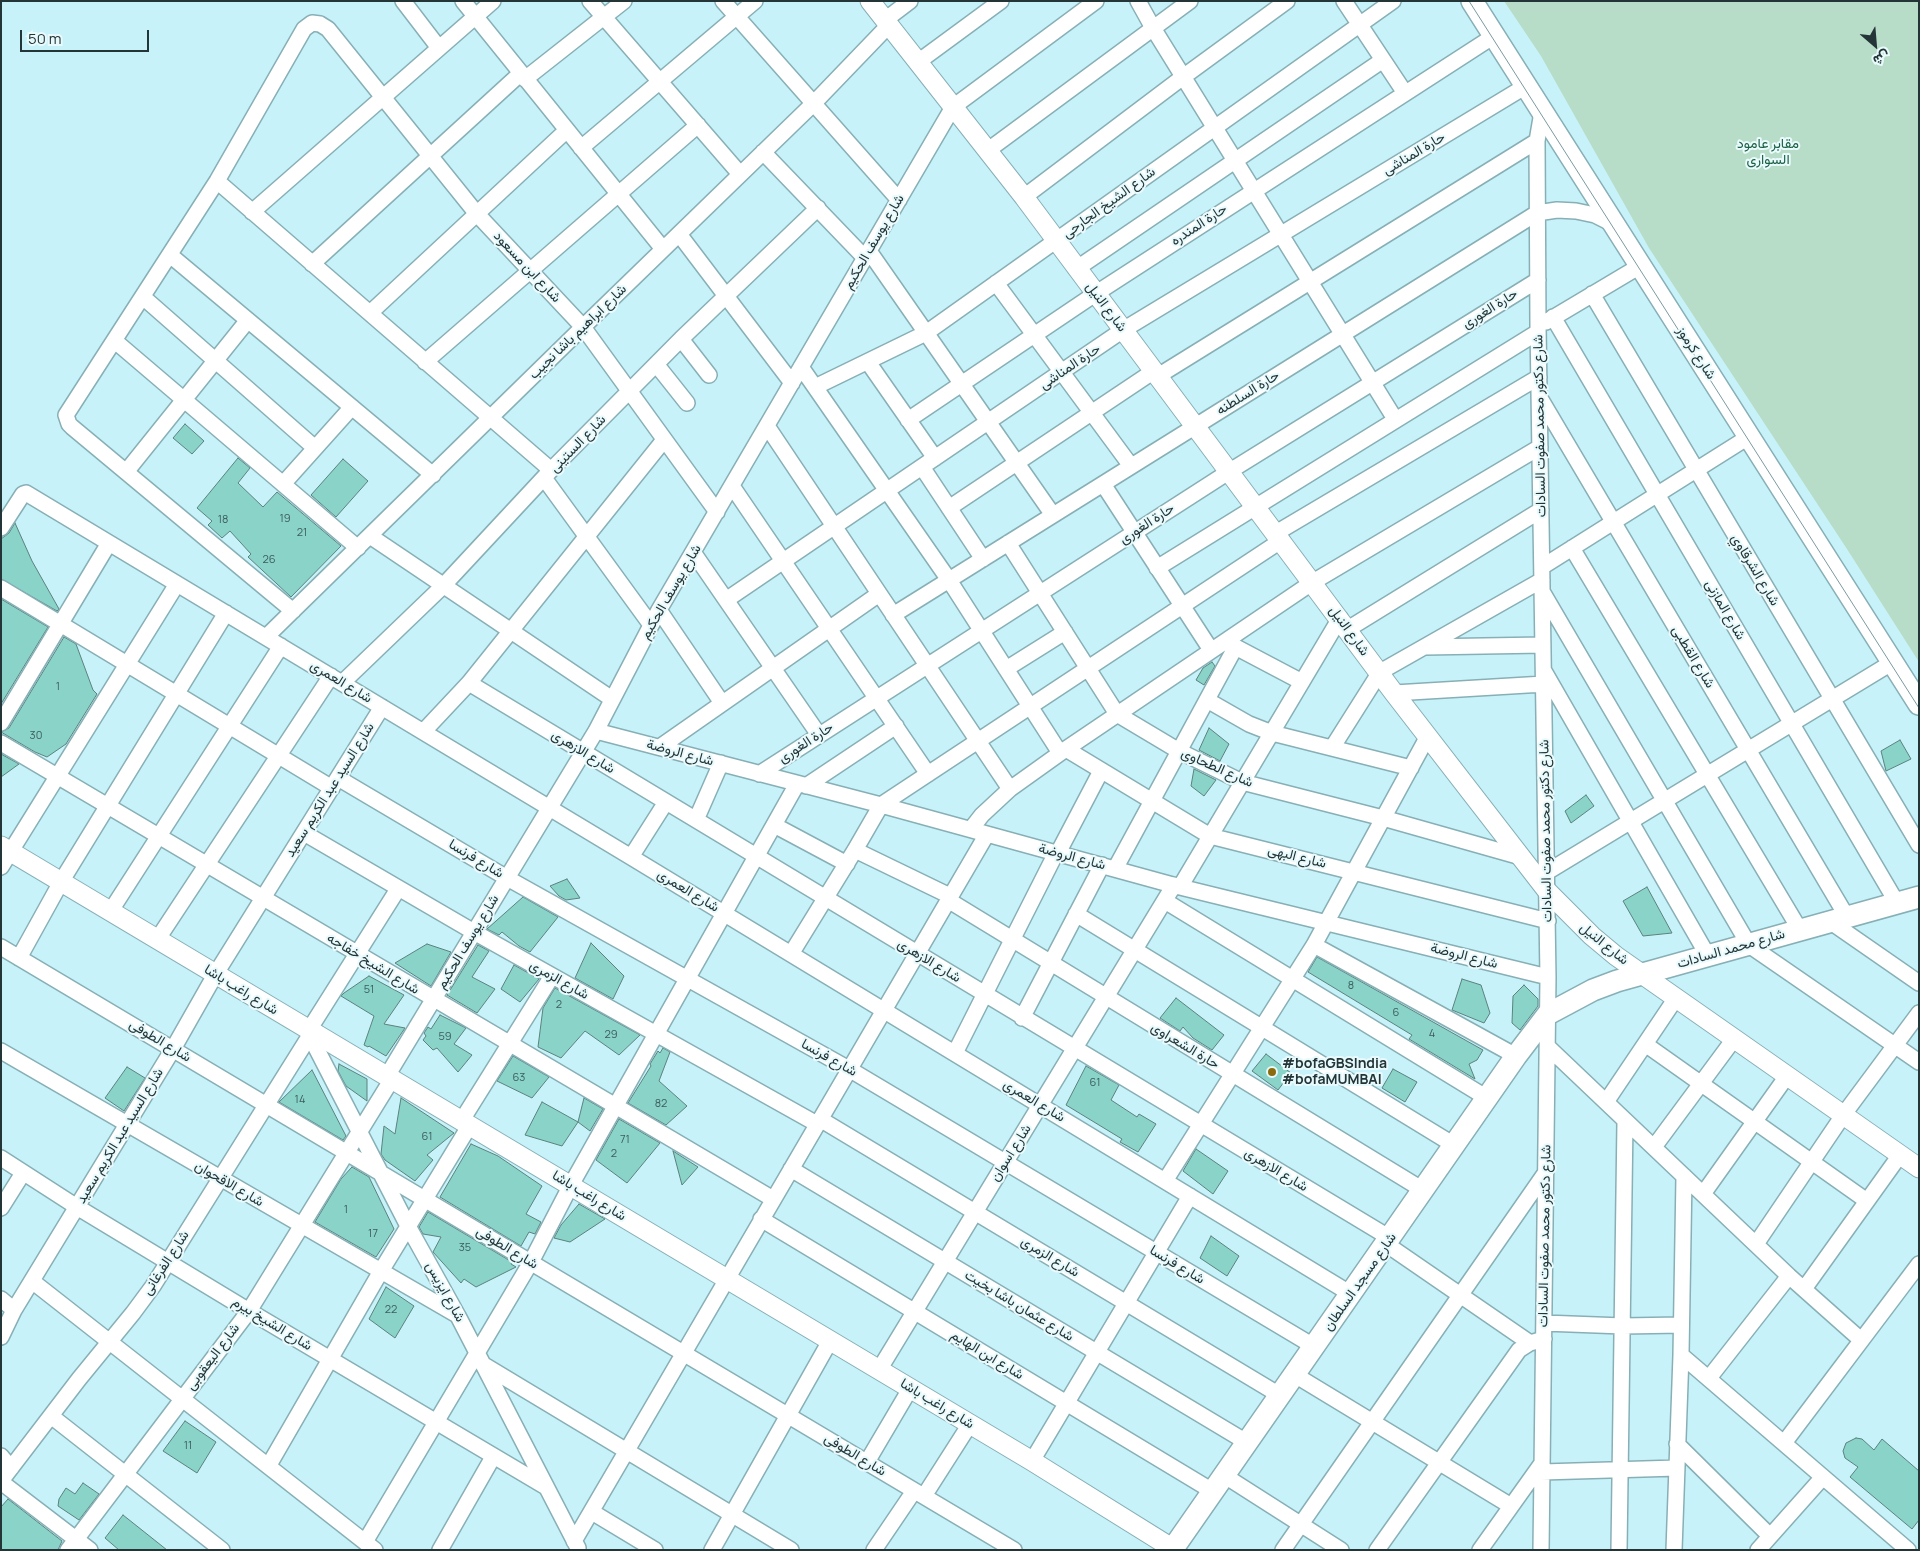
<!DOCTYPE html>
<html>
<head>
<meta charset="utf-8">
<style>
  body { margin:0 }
  #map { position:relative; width:1920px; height:1551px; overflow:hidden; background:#c8f2f9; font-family:Manrope,Vazirmatn,sans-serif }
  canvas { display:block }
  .frame { position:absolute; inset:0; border:2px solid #243538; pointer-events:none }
  .north { position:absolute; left:1850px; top:20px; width:50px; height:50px; -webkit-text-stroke:4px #e9fafd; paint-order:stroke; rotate:153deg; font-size:14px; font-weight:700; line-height:20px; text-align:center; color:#243538 }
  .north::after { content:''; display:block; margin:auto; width:18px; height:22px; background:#243538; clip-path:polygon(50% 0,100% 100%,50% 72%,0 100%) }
  .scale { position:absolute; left:20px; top:30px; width:129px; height:22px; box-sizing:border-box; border:2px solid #243538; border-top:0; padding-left:6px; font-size:15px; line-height:18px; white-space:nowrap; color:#243538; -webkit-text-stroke:4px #e9fafd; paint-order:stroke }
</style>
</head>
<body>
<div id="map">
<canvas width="1920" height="1551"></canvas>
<div class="frame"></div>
<div class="north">ش</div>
<div class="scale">50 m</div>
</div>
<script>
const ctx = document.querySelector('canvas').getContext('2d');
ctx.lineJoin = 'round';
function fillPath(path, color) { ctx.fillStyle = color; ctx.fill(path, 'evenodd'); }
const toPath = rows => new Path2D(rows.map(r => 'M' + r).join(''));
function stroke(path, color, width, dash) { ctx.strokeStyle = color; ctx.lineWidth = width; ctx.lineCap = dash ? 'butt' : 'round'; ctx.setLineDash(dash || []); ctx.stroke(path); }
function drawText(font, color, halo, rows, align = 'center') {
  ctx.font = font + ' Manrope,Vazirmatn,sans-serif'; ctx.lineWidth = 4; ctx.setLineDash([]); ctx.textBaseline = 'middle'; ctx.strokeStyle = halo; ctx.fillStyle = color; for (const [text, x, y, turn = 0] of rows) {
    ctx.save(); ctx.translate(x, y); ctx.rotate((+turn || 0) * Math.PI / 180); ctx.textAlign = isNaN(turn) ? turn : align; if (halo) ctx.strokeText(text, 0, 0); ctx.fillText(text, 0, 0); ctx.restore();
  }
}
const green = toPath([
  [1504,1,1919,1,1919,662,1847,549,1649,248,1541,56]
]);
const building = toPath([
  [185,424,204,441,192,454,173,438,185,424],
  [238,458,250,468,238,483,263,507,277,492,341,546,291,597,248,557,251,554,230,531,222,538,208,525,212,521,197,508,238,458],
  [343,459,368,481,336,517,311,495,343,459],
  [15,523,32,561,59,609,57,611,1,579,1,539,9,533,15,523],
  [1,599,48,627,1,704,1,599],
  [64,637,76,644,93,690,97,694,66,744,47,757,35,752,1,732,9,728,64,637],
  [1212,662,1215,666,1204,685,1196,680,1203,668,1212,662],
  [1209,728,1229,744,1220,761,1199,750,1209,728],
  [1900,740,1911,759,1886,771,1881,751,1900,740],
  [1,754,19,764,1,777,1,754],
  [1194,769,1216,780,1204,796,1191,786,1194,769],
  [1586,795,1594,806,1571,823,1565,811,1586,795],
  [567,879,580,898,566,900,559,896,550,886,567,879],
  [1647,887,1672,933,1643,936,1623,901,1647,887],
  [523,897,558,917,530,952,519,946,502,932,499,935,487,929,523,897],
  [591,943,624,976,613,999,575,978,591,943],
  [427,944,451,952,431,986,395,963,427,944],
  [478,945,489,951,472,977,495,989,477,1013,447,995,478,945],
  [1317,957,1483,1050,1477,1060,1469,1064,1475,1079,1409,1039,1412,1035,1308,972,1317,957],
  [514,965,539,979,520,1002,501,989,514,965],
  [369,976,404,995,384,1024,405,1028,386,1056,369,1046,368,1047,364,1045,374,1016,341,996,344,993,369,976],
  [1462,979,1481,985,1490,1013,1484,1023,1452,1010,1462,979],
  [1524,985,1538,999,1538,1006,1520,1030,1512,1023,1513,996,1524,985],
  [555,988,640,1035,619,1055,585,1031,561,1058,538,1047,543,1008,555,988],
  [1176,998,1224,1035,1212,1050,1193,1038,1183,1027,1180,1031,1160,1018,1176,998],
  [440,1015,466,1028,454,1044,472,1055,458,1072,437,1048,433,1050,423,1040,426,1036,424,1033,428,1027,431,1029,440,1015],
  [663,1048,670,1052,659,1081,687,1106,666,1125,628,1103,651,1066,650,1064,658,1051,660,1053,663,1048],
  [1266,1054,1291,1073,1278,1090,1252,1071,1266,1054],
  [513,1056,549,1077,532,1098,497,1081,513,1056],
  [339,1064,367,1079,367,1101,346,1086,338,1071,339,1064],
  [1086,1066,1119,1085,1111,1100,1137,1117,1139,1114,1156,1124,1138,1152,1120,1142,1122,1139,1066,1105,1086,1066],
  [127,1067,145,1078,124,1111,105,1098,127,1067],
  [1393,1069,1417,1082,1405,1102,1382,1088,1393,1069],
  [312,1070,346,1136,343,1140,279,1102,312,1070],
  [401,1098,454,1133,427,1155,433,1160,415,1181,385,1160,381,1154,384,1126,395,1134,401,1098],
  [584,1098,603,1109,590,1131,578,1122,584,1098],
  [542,1102,578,1122,562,1146,525,1135,542,1102],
  [619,1119,660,1143,627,1183,596,1160,619,1119],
  [471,1144,498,1156,542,1186,526,1214,541,1222,535,1234,529,1232,521,1246,440,1197,471,1144],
  [1196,1149,1228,1171,1213,1194,1183,1171,1196,1149],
  [673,1151,698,1167,682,1185,673,1151],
  [352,1167,369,1177,394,1229,376,1257,315,1222,341,1179,352,1167],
  [579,1204,605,1219,570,1242,554,1238,561,1225,579,1204],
  [428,1212,512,1262,511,1264,516,1267,476,1287,464,1279,461,1283,433,1252,441,1237,423,1234,419,1227,428,1212],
  [1211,1236,1239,1256,1227,1276,1200,1258,1211,1236],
  [386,1287,414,1306,395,1338,369,1319,386,1287],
  [185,1421,216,1442,197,1473,163,1451,185,1421],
  [1856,1438,1862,1439,1874,1450,1882,1439,1919,1471,1919,1520,1912,1529,1850,1477,1858,1467,1845,1458,1843,1451,1846,1443,1856,1438],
  [83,1483,99,1494,79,1520,58,1506,59,1499,66,1488,75,1494,83,1483],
  [8,1499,62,1541,58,1550,1,1550,1,1507,8,1499],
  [123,1515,167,1550,119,1550,105,1538,123,1515]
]);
const minor = toPath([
  [403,1,439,48],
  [463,1,663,249],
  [590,1,740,174],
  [723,1,899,200],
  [1138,1,1153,28,1395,419],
  [1344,1,1405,93],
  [885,20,910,1],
  [918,62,1001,1],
  [525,79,624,1],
  [581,148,755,1],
  [987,151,1190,1],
  [763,152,865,258],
  [217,181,551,470],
  [1024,197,1183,77,1287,1],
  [252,212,493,1],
  [679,234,792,383],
  [869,251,1053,515],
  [170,255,433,475],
  [312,264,521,73],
  [1076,269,1383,60],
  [996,283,1131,466],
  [1592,294,1919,845],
  [143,297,315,448],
  [370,313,567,130],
  [1553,317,1897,903],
  [1546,322,1640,266],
  [681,339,709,375],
  [115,341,358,548],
  [425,362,698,125],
  [868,362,935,458],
  [656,364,687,403],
  [801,367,949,580,1060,753],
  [1158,376,1537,141],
  [815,387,926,333,1393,1],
  [1540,398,1847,917],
  [908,420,1095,294,1494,36],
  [767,426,1010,789],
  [922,467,983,559],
  [126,472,248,320],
  [544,478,651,625],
  [283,484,352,407],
  [1103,484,1211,650],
  [732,486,928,774],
  [949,508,1154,371],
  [1,528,23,494,26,493,631,857,1351,1294],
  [1276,533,1539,377],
  [370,536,612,699],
  [1008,543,1117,714,1179,751,1242,782,1383,818,1521,857],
  [1572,548,1800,930],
  [693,552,819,735],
  [1542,567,1750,436],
  [1157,568,1538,332],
  [1,588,332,788],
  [1543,593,1749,945,1919,1062],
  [726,600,1123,330,1526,86],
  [659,610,722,703],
  [293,611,72,427,69,424,66,415,217,181,304,29,312,23,320,24,328,29,477,214,583,327,717,512],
  [893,615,1537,213,1557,210,1576,211,1595,215,1613,224],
  [1348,629,1541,510],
  [266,637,583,327,813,104,889,25],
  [1228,643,1302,682],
  [1425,647,1543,645],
  [1006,669,1065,632],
  [1544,671,1708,956],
  [342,683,443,586,551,470,681,339,818,208],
  [469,683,1390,1238],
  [1394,693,1544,684],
  [1207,700,1249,724,1272,733,1411,768],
  [1,723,109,543],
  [596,731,881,805,1180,887,1548,977],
  [423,732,469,683,664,440],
  [1,743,773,1199],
  [660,747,879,594],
  [1332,748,1380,672,1542,580],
  [1066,749,1210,836,1548,921],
  [759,774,1230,471,1538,280],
  [338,778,507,878,849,1069,1315,1347],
  [806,786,896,726],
  [696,820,721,763],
  [774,825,847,864],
  [971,829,982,815,1010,789,1066,749,1313,582,1540,447],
  [304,833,474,932,817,1124],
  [855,850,950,896],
  [1058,853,1101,771],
  [631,857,666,802],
  [1,867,177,584],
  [1115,869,1235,648],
  [1547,872,1893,662],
  [1180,887,1340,618],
  [948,900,1423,1190],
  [1165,901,1487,1098],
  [110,912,281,646],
  [1076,914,1454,1145],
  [1831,922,1919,983],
  [157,940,331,676],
  [1314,945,1516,1056],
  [1,947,1014,1550],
  [791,954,855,850,881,805,1282,540],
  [19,958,61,882,226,613],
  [1022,1018,1102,865],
  [309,1030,398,889],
  [310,1036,408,1226,458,1316,578,1548],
  [1645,1044,1867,1201],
  [1548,1047,1789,1276,1861,1340],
  [1,1051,457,1315],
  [955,1053,1056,853],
  [387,1076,596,731,659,610,953,107,1096,1],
  [1606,1102,1676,998],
  [820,1119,1281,1396],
  [462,1120,552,976],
  [1654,1147,1734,1039],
  [1,1158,77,1207,249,1311,546,1487],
  [791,1169,1248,1443],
  [1165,1181,1314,945,1428,736],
  [1703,1194,1787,1076],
  [1,1208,23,1173],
  [761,1219,1214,1492],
  [1386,1244,1530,1343],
  [1756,1244,1844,1114,1919,1013],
  [32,1281,375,1550],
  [1804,1289,1900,1155],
  [1,1299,14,1310],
  [1544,1323,1623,1326,1681,1325],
  [1,1337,14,1310,173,1049,215,975,382,707],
  [1681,1355,1908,1550],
  [484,1365,791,1550],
  [879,1370,1174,885],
  [1295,1375,1511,1506],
  [1709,1378,1789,1276],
  [51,1416,222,1550],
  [1784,1443,1919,1264],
  [1677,1444,1770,1536],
  [1,1456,11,1468],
  [1032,1461,1190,1196],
  [867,1462,910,1389],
  [269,1465,381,1271,470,1125],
  [1542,1472,1677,1468],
  [1225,1476,1341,1550],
  [1,1481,79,1379,133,1313,153,1286,312,1032],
  [1,1482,90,1550],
  [924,1496,970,1424],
  [592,1512,655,1550],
  [574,1541,987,834],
  [365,1542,531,1262,571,1185,797,784],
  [68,1550,249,1311,392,1079],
  [440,1550,493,1457],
  [712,1550,830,1341],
  [874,1550,914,1491],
  [1283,1550,1546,1172],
  [1377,1550,1519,1350,1530,1343,1544,1339],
  [1480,1550,1542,1463],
  [1541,1550,1548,977,1538,326,1537,141,1542,112],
  [1619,1550,1625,1121],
  [1674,1550,1681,1355,1684,1176],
  [1758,1550,1823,1477]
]);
const tertiary = toPath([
  [870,1,1024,197,1394,693,1548,892,1592,936,1616,956,1919,1168],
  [1,846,1032,1461,1175,1550]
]);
const secondary = toPath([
  [1472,1,1919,704],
  [1172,1550,1516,1056,1548,1014,1593,990,1617,981,1919,897]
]);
const tram = toPath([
  [1469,1,1919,708]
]);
const markers = [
  [1272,1072,5,"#8b6c0d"]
];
const numberNames = [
  ["19",285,519],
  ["18",223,520],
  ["21",302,533],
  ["26",269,560],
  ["1",58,687],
  ["30",36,736],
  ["8",1351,986],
  ["51",369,990],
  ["2",559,1005],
  ["6",1396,1013],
  ["4",1432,1034],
  ["29",611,1035],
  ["59",445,1037],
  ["63",519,1078],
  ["61",1095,1083],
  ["14",300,1100],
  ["82",661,1104],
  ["61",427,1137],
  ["71",625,1140],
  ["2",614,1154],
  ["1",346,1210],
  ["17",373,1234],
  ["35",465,1248],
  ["22",391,1310],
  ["11",188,1446]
];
const parkNames = [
  ["مقابر عامود",1768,144],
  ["السوارى",1768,160]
];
const streetNames = [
  ["حارة المناشى",1414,154,-31],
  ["شارع الشيخ الجارحى",1109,203,-36],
  ["حارة المندره",1199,225,-33],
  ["شارع يوسف الحكيم",874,242,-60],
  ["شارع ابن مسعود",527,267,47],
  ["شارع النيل",1106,307,53],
  ["حارة الغورى",1490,309,-32],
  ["شارع ابراهيم باشا نجيب",578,332,-44],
  ["شارع كرموز",1696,353,57],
  ["حارة المناشى",1070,367,-34],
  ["حارة السلطنه",1248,393,-32],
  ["شارع دكتور محمد صفوت السادات",1540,426,-91],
  ["شارع الستينى",578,444,-46],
  ["حارة الغورى",1147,524,-33],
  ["شارع الشرقاوي",1755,570,59],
  ["شارع يوسف الحكيم",671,592,-60],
  ["شارع المازنى",1725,610,60],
  ["شارع النيل",1349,631,54],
  ["شارع القطبى",1693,657,59],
  ["شارع العمرى",341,682,31],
  ["حارة الغورى",806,743,-33],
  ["شارع الازهرى",583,752,31],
  ["شارع الروضة",680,753,15],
  ["شارع الطحاوى",1217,768,24],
  ["شارع السيد عبد الكريم سعيد",330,790,-58],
  ["شارع دكتور محمد صفوت السادات",1546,831,-91],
  ["شارع الروضة",1072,857,15],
  ["شارع البهى",1297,857,14],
  ["شارع فرنسا",476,859,31],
  ["شارع العمرى",688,891,31],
  ["شارع يوسف الحكيم",468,942,-59],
  ["شارع النيل",1604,944,39],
  ["شارع محمد السادات",1731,949,-16],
  ["شارع الروضة",1464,956,14],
  ["شارع الازهرى",929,961,31],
  ["شارع الشيخ خفاجه",373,964,31],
  ["شارع الزمرى",559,980,29],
  ["شارع راغب باشا",241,990,31],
  ["شارع الطوفى",160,1041,31],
  ["حارة الشعراوى",1185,1046,31],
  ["شارع فرنسا",829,1058,29],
  ["شارع العمرى",1034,1101,31],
  ["شارع السيد عبد الكريم سعيد",120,1136,-59],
  ["شارع اسوان",1011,1153,-58],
  ["شارع الازهرى",1276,1170,31],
  ["شارع الاقحوان",229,1184,30],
  ["شارع راغب باشا",589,1196,31],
  ["شارع دكتور محمد صفوت السادات",1545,1236,-89],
  ["شارع الطوفى",507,1248,31],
  ["شارع الزمرى",1050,1257,31],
  ["شارع الفرغانى",166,1263,-57],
  ["شارع فرنسا",1177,1265,31],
  ["شارع مسجد السلطان",1360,1282,-55],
  ["شارع ايزيس",445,1292,61],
  ["شارع عثمان باشا بخيت",1019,1306,31],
  ["شارع الشيخ بيرم",272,1324,31],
  ["شارع ابن الهايم",987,1355,31],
  ["شارع اليعقوبى",213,1357,-53],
  ["شارع راغب باشا",937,1404,31],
  ["شارع الطوفى",855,1455,31]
];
const poiNames = [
  ["#bofaGBSIndia",1282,1064],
  ["#bofaMUMBAI",1282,1080]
];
fillPath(green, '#b7dcc7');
fillPath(building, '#89d3c9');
stroke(building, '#5b827c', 1);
stroke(minor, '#87afb6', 18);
stroke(tertiary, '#87afb6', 21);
stroke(secondary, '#87afb6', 24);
stroke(minor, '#fff', 15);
stroke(tertiary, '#fff', 19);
stroke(secondary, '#fff', 21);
stroke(tram, '#7c9aa0', 1);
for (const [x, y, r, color] of markers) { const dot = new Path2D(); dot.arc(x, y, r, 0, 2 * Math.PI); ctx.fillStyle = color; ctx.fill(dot); stroke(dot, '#e9fafd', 2); }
drawText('11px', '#3d5c5c', null, numberNames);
drawText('14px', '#1c6143', '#e9fafd', parkNames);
drawText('14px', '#243538', '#e9fafd', streetNames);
drawText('bold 14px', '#243538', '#e9fafd', poiNames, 'left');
</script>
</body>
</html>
